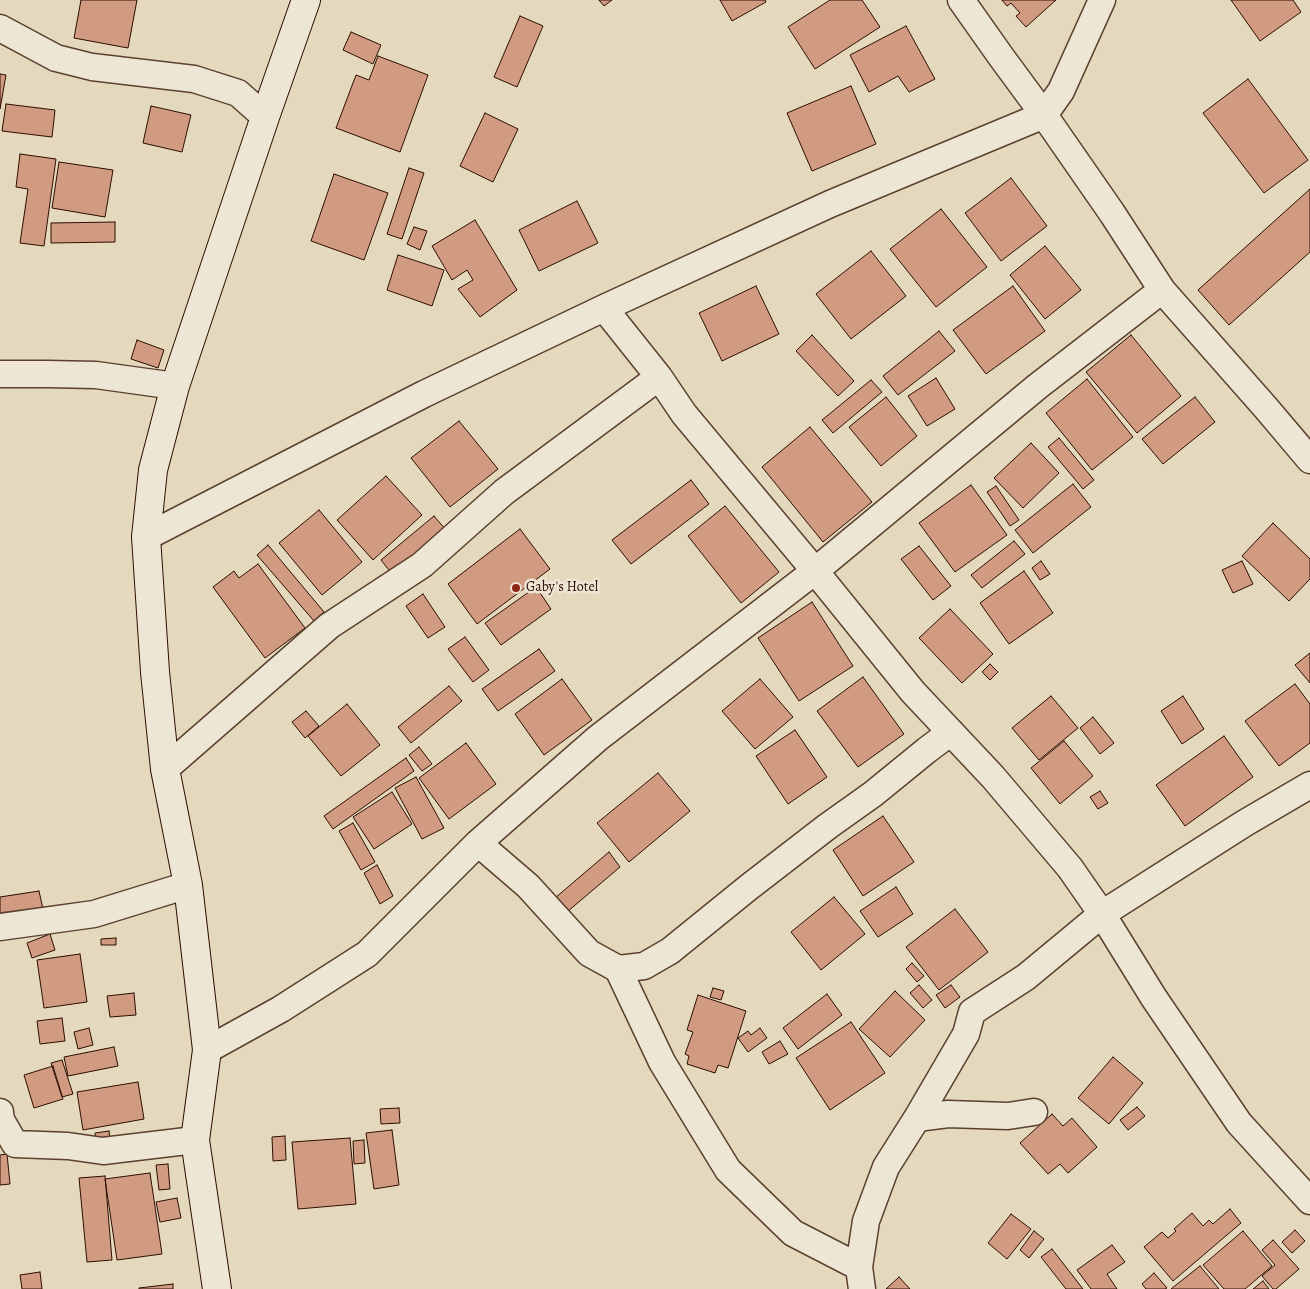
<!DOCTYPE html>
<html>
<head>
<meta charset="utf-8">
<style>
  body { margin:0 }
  canvas { display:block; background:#e4d9bd }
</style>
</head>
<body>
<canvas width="1310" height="1289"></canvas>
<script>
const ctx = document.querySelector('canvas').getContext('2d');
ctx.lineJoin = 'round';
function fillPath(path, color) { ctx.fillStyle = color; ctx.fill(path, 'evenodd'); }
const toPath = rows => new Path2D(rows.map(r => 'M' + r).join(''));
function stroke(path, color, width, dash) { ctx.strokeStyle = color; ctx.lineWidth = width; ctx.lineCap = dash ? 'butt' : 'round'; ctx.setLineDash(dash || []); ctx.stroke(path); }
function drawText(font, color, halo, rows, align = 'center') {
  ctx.font = font + ' Alegreya,serif'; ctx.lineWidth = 5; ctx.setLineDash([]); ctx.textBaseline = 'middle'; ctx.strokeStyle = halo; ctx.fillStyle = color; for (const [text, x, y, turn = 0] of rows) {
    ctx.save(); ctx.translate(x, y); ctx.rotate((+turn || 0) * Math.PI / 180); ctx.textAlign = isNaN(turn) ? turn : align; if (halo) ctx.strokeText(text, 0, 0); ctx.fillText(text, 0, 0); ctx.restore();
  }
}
const building = toPath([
  [81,0,137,0,128,48,74,38,81,0],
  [599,0,612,0,604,6,599,0],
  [720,0,765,0,766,2,732,21,720,0],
  [830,0,862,0,880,27,815,69,788,27,830,0],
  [1002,0,1056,0,1026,27,1016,16,1020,13,1011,3,1007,6,1002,0],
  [1231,0,1293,0,1301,12,1260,41,1231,0],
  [520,16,543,26,517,87,494,77,520,16],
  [906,26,935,79,909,92,898,76,869,92,850,55,906,26],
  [351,32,381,45,373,64,343,50,351,32],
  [378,56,428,75,400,152,336,128,356,75,369,80,378,56],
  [0,74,6,75,0,109,0,74],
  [1248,79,1308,160,1264,193,1203,113,1248,79],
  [851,86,876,144,812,171,787,113,851,86],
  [6,104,55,110,52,137,2,131,6,104],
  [151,106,191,115,182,152,143,143,151,106],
  [485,113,518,129,493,182,460,166,485,113],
  [20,154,56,159,44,246,20,243,28,189,16,187,20,154],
  [59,162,113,170,105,217,52,208,59,162],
  [409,168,424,173,402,239,387,234,409,168],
  [334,174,388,193,364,260,311,241,334,174],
  [1011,178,1047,226,1001,261,965,213,1011,178],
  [1310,189,1310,252,1229,325,1198,290,1310,189],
  [577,201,598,243,539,271,519,230,577,201],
  [941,209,987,267,936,307,890,249,941,209],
  [475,220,517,290,480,317,458,289,473,280,467,270,452,280,432,246,475,220],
  [115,222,115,242,51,243,51,223,115,222],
  [414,227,427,231,420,250,407,244,414,227],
  [1045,246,1081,290,1045,319,1010,275,1045,246],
  [871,251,906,296,851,339,816,294,871,251],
  [398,255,444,270,432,306,387,290,398,255],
  [756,286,779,334,722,361,699,313,756,286],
  [1013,286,1045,331,986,374,953,330,1013,286],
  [939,331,955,351,898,395,883,376,939,331],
  [812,335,854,381,838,396,796,351,812,335],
  [1131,335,1181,396,1137,433,1086,372,1131,335],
  [137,340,164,350,158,368,131,359,137,340],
  [936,378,955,409,927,426,908,396,936,378],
  [1087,379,1133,437,1092,470,1046,413,1087,379],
  [871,380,882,392,833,433,822,420,871,380],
  [886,397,917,436,881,466,849,427,886,397],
  [1195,397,1215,422,1163,464,1142,439,1195,397],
  [459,421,498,469,450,507,411,458,459,421],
  [810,427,872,502,823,542,762,467,810,427],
  [1059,438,1094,480,1083,489,1048,447,1059,438],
  [1031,443,1059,473,1023,508,994,478,1031,443],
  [386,476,422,515,373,560,337,520,386,476],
  [691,480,709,504,631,564,612,540,691,480],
  [1073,484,1091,507,1033,553,1015,530,1073,484],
  [971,485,1007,535,955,572,919,523,971,485],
  [996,486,1019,520,1010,526,987,492,996,486],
  [725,506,779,572,741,603,688,536,725,506],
  [319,510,362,562,322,595,279,543,319,510],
  [434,516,446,530,392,574,381,560,434,516],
  [1273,523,1310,559,1310,579,1289,601,1242,556,1273,523],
  [520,529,550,569,477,624,448,584,520,529],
  [1014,541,1025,554,982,588,971,575,1014,541],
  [268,545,324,612,314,621,257,555,268,545],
  [919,546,951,586,933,600,901,559,919,546],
  [1041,561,1050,574,1040,580,1032,568,1041,561],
  [1242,561,1253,584,1233,593,1222,570,1242,561],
  [258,564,305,628,265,658,213,587,234,571,239,578,258,564],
  [1024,571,1053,613,1009,644,980,603,1024,571],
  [536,587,551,609,501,645,485,623,536,587],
  [423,594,445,627,428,638,406,606,423,594],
  [812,602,853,666,799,701,758,638,812,602],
  [950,609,993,654,962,683,919,638,950,609],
  [465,637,489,670,473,682,448,649,465,637],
  [539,649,555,671,498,711,482,689,539,649],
  [1310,653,1310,683,1295,665,1310,653],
  [990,664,998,672,990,680,982,672,990,664],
  [863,677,904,734,858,767,817,711,863,677],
  [562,679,592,720,544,755,515,714,562,679],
  [760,679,793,717,755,749,722,711,760,679],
  [1295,684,1310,704,1310,743,1279,766,1245,721,1295,684],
  [449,686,462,701,411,743,398,727,449,686],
  [1051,696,1078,728,1039,760,1012,728,1051,696],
  [1183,696,1204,729,1182,744,1161,711,1183,696],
  [347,704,380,745,341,776,308,736,347,704],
  [306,711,319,726,305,738,292,722,306,711],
  [1093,717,1114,743,1100,754,1080,728,1093,717],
  [795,730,827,777,788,804,756,756,795,730],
  [1224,736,1253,777,1185,826,1156,785,1224,736],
  [1064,741,1093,776,1060,804,1031,768,1064,741],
  [466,743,496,784,449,819,419,778,466,743],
  [419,747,432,764,422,771,409,755,419,747],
  [406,758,414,771,333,829,324,816,406,758],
  [658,773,690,811,629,862,597,823,658,773],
  [416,777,444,828,422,839,395,788,416,777],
  [1100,791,1108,803,1098,809,1090,797,1100,791],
  [392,792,412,824,374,849,353,817,392,792],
  [883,816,914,862,863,896,833,850,883,816],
  [353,823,375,862,361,870,339,831,353,823],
  [609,852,620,867,567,912,555,898,609,852],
  [377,865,393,896,380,904,364,873,377,865],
  [896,887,913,914,878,937,860,911,896,887],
  [39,891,43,909,0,917,0,897,39,891],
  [834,897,865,934,821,970,791,932,834,897],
  [955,909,988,952,939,990,906,947,955,909],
  [50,934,55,950,32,958,27,943,50,934],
  [116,938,116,945,101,945,101,939,116,938],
  [80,954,87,1002,44,1008,37,960,80,954],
  [912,963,924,976,917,982,906,969,912,963],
  [919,985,932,1000,923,1008,910,993,919,985],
  [951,985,960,997,945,1008,936,995,951,985],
  [713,988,724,991,721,1000,710,997,713,988],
  [895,991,925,1020,890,1057,859,1029,895,991],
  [134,993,136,1015,110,1017,107,996,134,993],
  [827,994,842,1015,798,1049,783,1028,827,994],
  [698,995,746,1011,728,1068,718,1065,715,1073,687,1064,689,1056,685,1054,693,1032,687,1030,698,995],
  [62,1018,65,1041,40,1044,37,1021,62,1018],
  [851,1022,885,1073,830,1110,796,1058,851,1022],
  [89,1028,93,1045,78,1049,74,1032,89,1028],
  [760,1028,767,1038,748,1052,738,1038,748,1031,751,1035,760,1028],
  [780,1041,788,1054,769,1064,762,1052,780,1041],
  [114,1047,118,1066,68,1076,64,1057,114,1047],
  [1113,1057,1143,1083,1109,1124,1078,1098,1113,1057],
  [62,1060,73,1094,62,1097,51,1063,62,1060],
  [53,1066,63,1099,34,1108,24,1075,53,1066],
  [138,1082,144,1119,83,1130,77,1092,138,1082],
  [1137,1107,1145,1116,1128,1130,1120,1120,1137,1107],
  [399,1108,400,1123,381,1124,380,1109,399,1108],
  [1052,1114,1063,1126,1072,1118,1097,1147,1068,1173,1060,1164,1048,1174,1020,1143,1052,1114],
  [392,1130,399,1185,374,1189,366,1133,392,1130],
  [109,1131,110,1139,96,1141,95,1133,109,1131],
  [285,1136,286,1160,273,1161,272,1137,285,1136],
  [350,1138,356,1204,298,1209,292,1142,350,1138],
  [364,1140,365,1163,354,1164,353,1141,364,1140],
  [7,1154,10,1184,0,1185,0,1155,7,1154],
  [168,1164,170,1189,159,1190,156,1165,168,1164],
  [150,1173,162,1254,117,1260,105,1179,150,1173],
  [105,1176,112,1260,87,1262,79,1178,105,1176],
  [177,1198,181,1218,160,1222,156,1202,177,1198],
  [1230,1209,1241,1223,1173,1281,1144,1247,1162,1232,1168,1238,1176,1231,1174,1229,1192,1213,1203,1226,1209,1220,1213,1224,1230,1209],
  [1011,1214,1031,1229,1007,1259,988,1243,1011,1214],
  [1295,1230,1305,1241,1292,1253,1282,1242,1295,1230],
  [1034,1231,1044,1239,1029,1258,1020,1250,1034,1231],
  [1243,1231,1272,1266,1245,1289,1224,1289,1203,1265,1243,1231],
  [1273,1240,1299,1269,1276,1289,1273,1289,1262,1276,1275,1265,1262,1250,1273,1240],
  [1112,1245,1125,1262,1107,1274,1117,1289,1091,1289,1077,1270,1112,1245],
  [1052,1249,1083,1289,1066,1289,1041,1257,1052,1249],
  [1200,1266,1219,1289,1171,1289,1200,1266],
  [40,1272,42,1289,22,1289,20,1275,40,1272],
  [1154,1273,1167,1288,1165,1289,1146,1289,1142,1284,1154,1273],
  [899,1277,910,1289,886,1289,899,1277],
  [1263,1281,1269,1289,1253,1289,1263,1281],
  [173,1284,173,1289,139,1289,139,1288,173,1284]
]);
const minor = toPath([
  [0,28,56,58,92,67,194,79,238,93,265,117],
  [1162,290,1266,408,1310,460],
  [604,308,659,377,684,414,815,571,913,692,993,777,1070,868,1102,914,1154,998,1239,1123,1310,1201],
  [0,374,47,374,96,375,175,386],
  [146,537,424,394,604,308,830,204,1044,115,1061,91,1102,0],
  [165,769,329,626,422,565,504,492,659,377],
  [478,843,528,886,589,953,618,969,644,966,670,951,749,887,828,826,873,794,927,750,951,732],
  [0,927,94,914,188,885],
  [618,969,662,1062,728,1170,793,1233,859,1267],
  [207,1050,281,1009,367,954,478,843,598,738,815,571,1038,386,1162,290,1112,213,1044,115,1002,58,961,0],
  [0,1112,1,1120,15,1144,68,1146,103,1151,195,1140],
  [917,1118,948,1114,1008,1116,1034,1112],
  [862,1289,859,1267,866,1221,886,1167,917,1118,966,1034,972,1012,1026,977,1102,914,1245,823,1310,785]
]);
const secondary = toPath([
  [217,1289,195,1140,207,1050,188,885,165,769,155,672,146,537,153,470,175,386,265,117,306,0]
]);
const markers = [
  [516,588,5,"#8f2418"]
];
const poiNames = [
  ["Gaby's Hotel",526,588]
];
fillPath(building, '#d19b82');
stroke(building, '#2d0d00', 1);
stroke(minor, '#5b402f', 29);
stroke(secondary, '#2d0d00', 30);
stroke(minor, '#ede6d4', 26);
stroke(secondary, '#ede6d4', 28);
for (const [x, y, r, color] of markers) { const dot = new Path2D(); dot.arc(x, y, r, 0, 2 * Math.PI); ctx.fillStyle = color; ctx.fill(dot); stroke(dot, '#ede6d4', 2); }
drawText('14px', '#2d0d00', '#ede6d4', poiNames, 'left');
</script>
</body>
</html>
